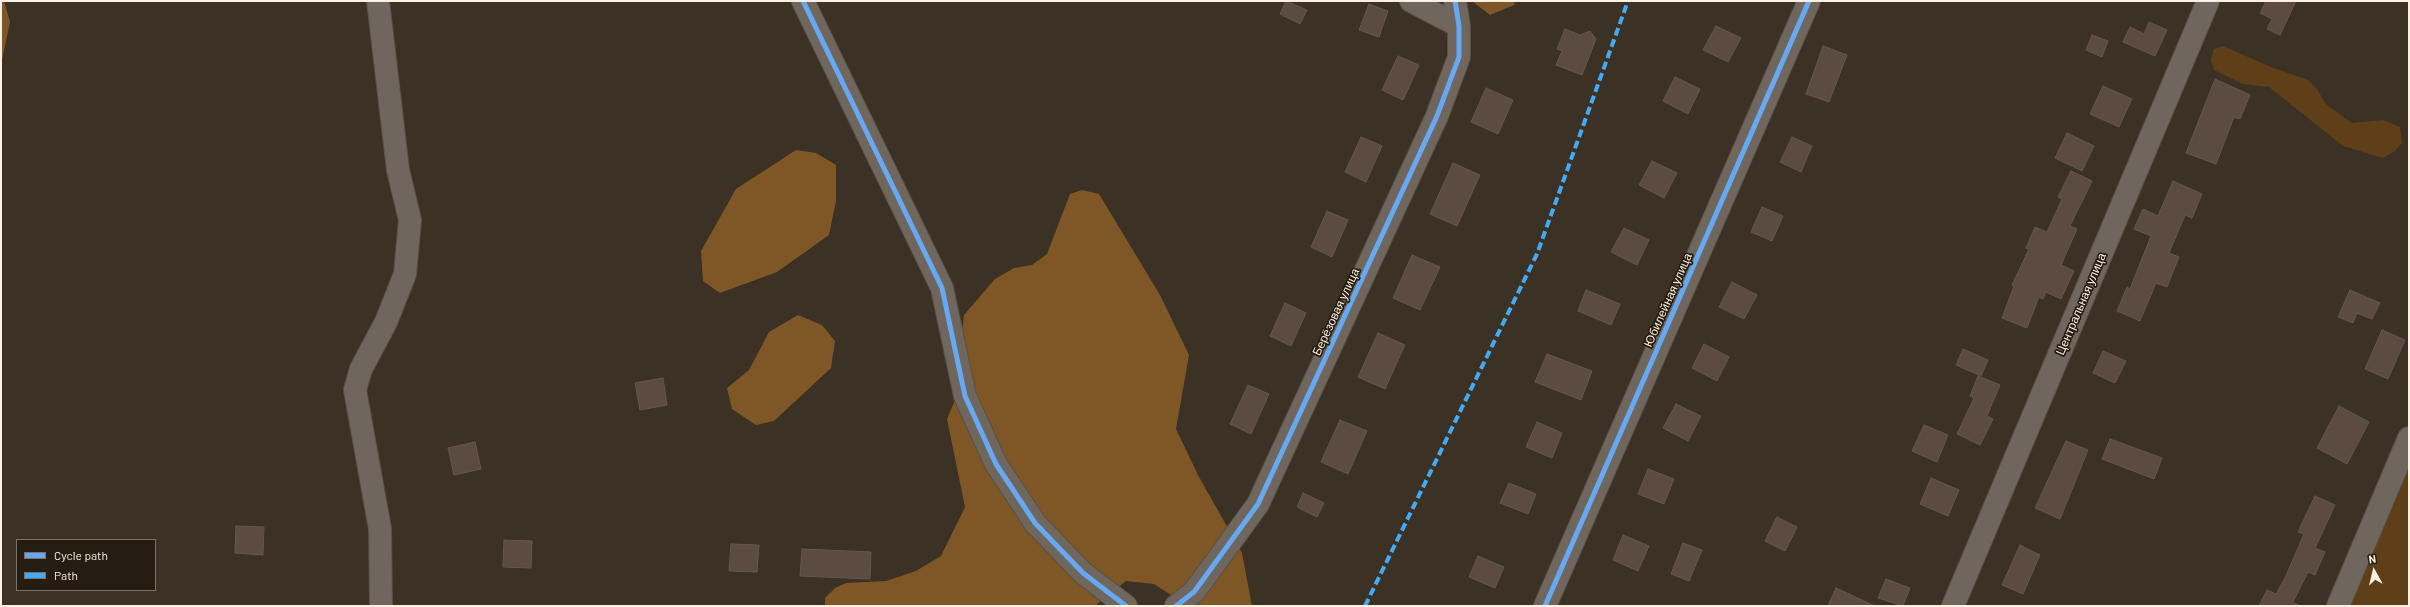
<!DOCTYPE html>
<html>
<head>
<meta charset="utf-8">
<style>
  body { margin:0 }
  #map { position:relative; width:2410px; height:607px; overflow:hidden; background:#3c3125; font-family:Barlow,sans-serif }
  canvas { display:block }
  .frame { position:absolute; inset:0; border:2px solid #fdf0e2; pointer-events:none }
  .legend { position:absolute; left:16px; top:539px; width:140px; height:52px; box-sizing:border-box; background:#251c12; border:1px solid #7b7165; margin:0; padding:5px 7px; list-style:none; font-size:12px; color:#fdf0e2 }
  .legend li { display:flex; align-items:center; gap:8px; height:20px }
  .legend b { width:20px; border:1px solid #7b7165 }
  .north { position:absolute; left:2354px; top:551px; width:40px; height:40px; -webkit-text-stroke:3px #251c12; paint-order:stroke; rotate:352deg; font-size:11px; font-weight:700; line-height:16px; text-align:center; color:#fdf0e2 }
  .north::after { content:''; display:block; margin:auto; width:14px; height:18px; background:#fdf0e2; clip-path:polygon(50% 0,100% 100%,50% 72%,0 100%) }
</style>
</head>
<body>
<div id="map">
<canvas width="2410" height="607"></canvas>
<div class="frame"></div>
<ul class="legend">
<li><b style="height:5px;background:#66a8f1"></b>Cycle path</li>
<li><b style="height:5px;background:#42abf6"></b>Path</li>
</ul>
<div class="north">N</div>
</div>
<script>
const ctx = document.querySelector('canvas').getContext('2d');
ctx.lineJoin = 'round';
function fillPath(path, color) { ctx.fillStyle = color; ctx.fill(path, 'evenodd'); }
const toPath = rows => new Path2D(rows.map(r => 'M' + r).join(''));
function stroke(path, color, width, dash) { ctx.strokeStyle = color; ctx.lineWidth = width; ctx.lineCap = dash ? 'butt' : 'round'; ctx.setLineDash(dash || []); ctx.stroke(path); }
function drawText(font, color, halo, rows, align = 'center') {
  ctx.font = font + ' Barlow,sans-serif'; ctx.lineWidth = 3.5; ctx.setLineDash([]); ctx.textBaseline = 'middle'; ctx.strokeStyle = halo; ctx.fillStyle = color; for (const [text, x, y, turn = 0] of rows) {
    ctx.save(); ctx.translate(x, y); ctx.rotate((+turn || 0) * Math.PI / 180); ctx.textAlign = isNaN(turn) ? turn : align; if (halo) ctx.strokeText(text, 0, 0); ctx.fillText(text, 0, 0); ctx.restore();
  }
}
const green = toPath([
  [2223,46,2271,67,2308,80,2317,89,2326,104,2352,123,2383,120,2400,127,2402,143,2395,151,2383,158,2343,146,2269,87,2243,84,2214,70,2211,60,2214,49],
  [2409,467,2409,606,2350,606,2397,497]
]);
const forest = toPath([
  [1,1,4,1,10,22,1,65],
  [1472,1,1515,1,1514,5,1490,15],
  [796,150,816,153,836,165,836,201,829,235,777,272,720,293,703,281,701,251,736,189],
  [1082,190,1099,194,1160,295,1189,355,1176,429,1199,477,1242,553,1252,606,1175,606,1174,597,1154,584,1126,581,1095,606,825,606,825,598,835,588,846,583,886,581,916,571,941,556,965,507,947,419,955,400,964,315,995,279,1014,268,1032,265,1047,254,1070,194],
  [798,315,822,325,835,341,831,368,774,421,756,425,732,409,727,388,749,370,769,332]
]);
const building = toPath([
  [1286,1,1307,10,1300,24,1280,14,1286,1],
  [2266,1,2296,1,2280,35,2267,29,2272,19,2260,13,2266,1],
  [1369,4,1388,11,1379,37,1359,30,1369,4],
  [2149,22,2167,30,2155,56,2123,42,2130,27,2144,34,2149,22],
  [1716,26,1741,38,1728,62,1703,50,1716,26],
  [1565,29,1580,35,1590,31,1596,39,1582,75,1556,65,1562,51,1557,49,1565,29],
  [2092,35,2108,41,2102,57,2086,50,2092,35],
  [1823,46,1847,55,1829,102,1806,94,1823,46],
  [1398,56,1419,65,1403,100,1382,90,1398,56],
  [1675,77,1700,89,1688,114,1663,101,1675,77],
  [2215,79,2250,95,2240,119,2234,117,2216,164,2186,153,2215,79],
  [2103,86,2132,99,2119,127,2090,114,2103,86],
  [1486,88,1513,100,1498,134,1471,122,1486,88],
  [2067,133,2094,146,2082,171,2055,158,2067,133],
  [1361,137,1382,146,1366,182,1345,172,1361,137],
  [1792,137,1812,146,1801,172,1780,162,1792,137],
  [1652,161,1677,173,1664,198,1639,185,1652,161],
  [1453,163,1480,175,1457,226,1430,214,1453,163],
  [2071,171,2092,181,2070,226,2077,229,2061,265,2074,271,2061,299,2046,292,2043,299,2039,297,2027,328,2002,318,2014,286,2012,285,2029,249,2026,248,2035,227,2047,232,2062,199,2058,197,2071,171],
  [2173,181,2202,194,2192,218,2185,215,2169,253,2179,257,2167,287,2156,283,2140,321,2117,311,2127,287,2130,289,2151,236,2134,229,2143,209,2158,216,2173,181],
  [1762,207,1783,216,1772,241,1751,232,1762,207],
  [1327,211,1348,220,1332,257,1311,247,1327,211],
  [1624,228,1649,240,1637,265,1611,252,1624,228],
  [1412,255,1440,267,1420,310,1393,298,1412,255],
  [1732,282,1757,295,1744,319,1719,307,1732,282],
  [1586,290,1620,304,1611,325,1578,311,1586,290],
  [2350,290,2380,303,2372,319,2357,313,2353,323,2338,317,2350,290],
  [1285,303,1306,313,1291,346,1270,336,1285,303],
  [2382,330,2405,340,2388,379,2365,369,2382,330],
  [1378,333,1405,345,1385,389,1358,377,1378,333],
  [1704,344,1729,357,1717,381,1692,368,1704,344],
  [1963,349,1988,360,1981,376,1956,365,1963,349],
  [2103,351,2126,361,2115,383,2093,373,2103,351],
  [1547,354,1592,371,1581,400,1535,382,1547,354],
  [1978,376,2000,385,1987,416,1993,419,1980,445,1957,434,1974,398,1970,396,1978,376],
  [663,378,667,405,640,410,635,383,663,378],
  [1248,385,1269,394,1251,434,1230,424,1248,385],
  [1676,404,1701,416,1688,441,1663,428,1676,404],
  [2339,406,2369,422,2347,464,2317,448,2339,406],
  [1340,420,1367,431,1348,474,1321,462,1340,420],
  [1537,422,1562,433,1552,458,1526,447,1537,422],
  [1924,425,1948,435,1937,462,1912,451,1924,425],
  [2110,439,2162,458,2154,479,2102,459,2110,439],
  [2066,441,2088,450,2060,519,2035,508,2066,441],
  [475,442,481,469,454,475,448,448,475,442],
  [1648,469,1674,479,1664,504,1638,494,1648,469],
  [1931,478,1959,490,1948,516,1920,504,1931,478],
  [1509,483,1536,494,1528,514,1500,503,1509,483],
  [1303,493,1324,503,1317,517,1297,507,1303,493],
  [2315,496,2335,505,2315,548,2325,552,2315,575,2308,572,2293,602,2300,606,2259,606,2267,590,2276,594,2285,578,2304,534,2298,532,2315,496],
  [1777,517,1797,527,1785,551,1765,541,1777,517],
  [236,526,264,527,263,555,235,553,236,526],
  [1623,535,1649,546,1638,571,1613,560,1623,535],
  [504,540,532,541,531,568,503,567,504,540],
  [1683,543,1702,550,1689,581,1671,574,1683,543],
  [731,544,759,545,757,572,729,571,731,544],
  [2020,545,2040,555,2023,594,2002,585,2020,545],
  [802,549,871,552,870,579,800,576,802,549],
  [1478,556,1504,567,1495,588,1469,577,1478,556],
  [1886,579,1910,588,1903,606,1878,598,1886,579],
  [1836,588,1875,606,1828,606,1836,588]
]);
const minor = toPath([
  [378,1,398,170,410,220,405,274,386,322,361,369,355,390,380,529,381,606],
  [803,1,942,288,965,396,996,464,1035,523,1083,573,1126,606],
  [1411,1,1459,26],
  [1176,606,1194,592,1258,504,1437,116,1459,57,1459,26,1455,1],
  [1545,606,1809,1],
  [1953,606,2208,1],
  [2338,606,2409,438]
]);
const quiet = toPath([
  [1365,606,1537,254,1628,1]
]);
const cycleway = toPath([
  [803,1,942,288,965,396,996,464,1035,523,1083,573,1126,606],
  [1176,606,1194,592,1258,504,1437,116,1459,57,1459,26,1455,1],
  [1545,606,1809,1]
]);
const streetNames = [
  ["Юбилейная улица",1668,300,-66],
  ["Центральная улица",2081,304,-67],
  ["Берёзовая улица",1336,312,-65]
];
fillPath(green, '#5e3f17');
fillPath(forest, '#7f5726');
fillPath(building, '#5c4b40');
stroke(building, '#635750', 1);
stroke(minor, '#5a5045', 24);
stroke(minor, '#6f675e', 22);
stroke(quiet, '#42abf6', 4, [8, 4]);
stroke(cycleway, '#66a8f1', 5);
drawText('12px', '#fdf0e2', '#251c12', streetNames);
</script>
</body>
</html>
